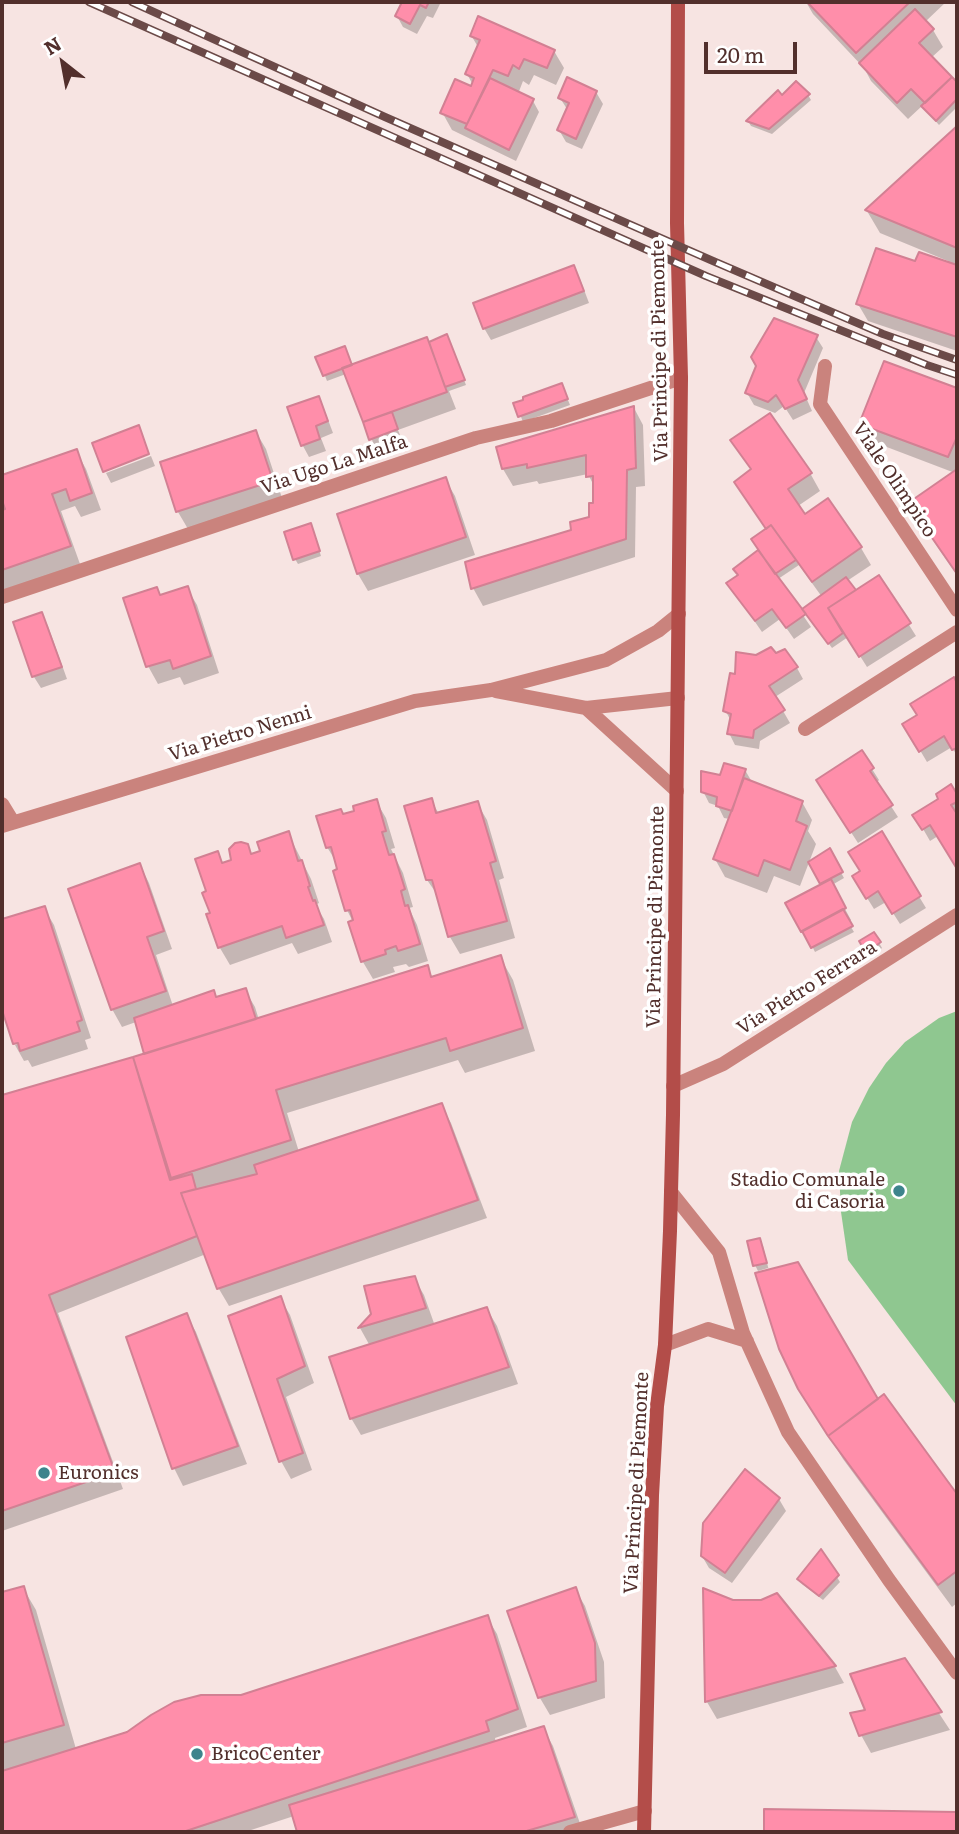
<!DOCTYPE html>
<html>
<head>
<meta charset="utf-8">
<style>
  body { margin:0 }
  #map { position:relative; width:959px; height:1834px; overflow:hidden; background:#f7e4e2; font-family:Literata,serif }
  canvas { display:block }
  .frame { position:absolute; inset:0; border:4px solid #522f2c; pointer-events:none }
  .north { position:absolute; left:28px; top:28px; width:70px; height:70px; -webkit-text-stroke:5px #fff; paint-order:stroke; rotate:329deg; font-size:19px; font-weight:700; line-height:28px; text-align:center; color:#522f2c }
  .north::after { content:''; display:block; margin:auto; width:24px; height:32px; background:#522f2c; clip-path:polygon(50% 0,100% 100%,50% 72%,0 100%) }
  .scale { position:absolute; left:704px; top:42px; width:93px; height:32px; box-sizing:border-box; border:4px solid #522f2c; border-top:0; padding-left:9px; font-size:21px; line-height:24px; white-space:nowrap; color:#522f2c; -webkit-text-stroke:5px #fff; paint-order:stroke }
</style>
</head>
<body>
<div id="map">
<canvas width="959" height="1834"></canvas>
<div class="frame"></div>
<div class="north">N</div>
<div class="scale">20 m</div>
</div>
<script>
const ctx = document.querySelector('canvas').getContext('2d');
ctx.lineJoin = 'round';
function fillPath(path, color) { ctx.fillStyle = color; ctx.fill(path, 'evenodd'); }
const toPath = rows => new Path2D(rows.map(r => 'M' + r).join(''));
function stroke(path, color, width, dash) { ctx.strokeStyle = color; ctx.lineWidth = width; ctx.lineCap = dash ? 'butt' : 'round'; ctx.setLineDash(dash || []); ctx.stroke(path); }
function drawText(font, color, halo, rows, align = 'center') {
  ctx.font = font + ' Literata,serif'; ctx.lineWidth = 7; ctx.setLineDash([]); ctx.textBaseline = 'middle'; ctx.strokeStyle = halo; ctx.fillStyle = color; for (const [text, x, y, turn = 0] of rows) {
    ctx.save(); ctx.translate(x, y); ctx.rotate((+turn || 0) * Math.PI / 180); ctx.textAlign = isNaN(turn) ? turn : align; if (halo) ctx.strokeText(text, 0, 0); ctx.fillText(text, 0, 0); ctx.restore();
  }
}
const green = toPath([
  [957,1011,957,1406,848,1260,841,1212,839,1171,852,1122,869,1088,886,1063,905,1042,939,1018]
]);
const shadow = toPath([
  [402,2,441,2,433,18,427,16,417,34,403,27,397,16,403,4],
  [806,2,946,2,925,22,933,30,943,47,931,58,957,84,957,107,939,125,922,106,908,119,871,81,864,68,813,14],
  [471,35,554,51,564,68,556,85,534,75,529,85,523,81,518,94,533,101,539,112,516,161,452,130,442,112,471,88,473,85,467,74,478,47],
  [596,92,603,104,582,149,566,142,559,130,567,109,560,98],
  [808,95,811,100,772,134,751,126,748,121,782,97],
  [957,129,957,351,868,321,858,304,916,263,947,263,948,261,880,233,867,211],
  [573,267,580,279,589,303,491,340,484,328],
  [447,337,466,385,449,391,456,409,398,430,400,435,374,445,346,374,327,381,318,358,352,367],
  [816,337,823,348,804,393,812,411,793,420,784,406,775,413,754,405,747,393],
  [885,363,957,390,957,575,923,526,910,504,955,473,871,441,861,423],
  [564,390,570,405,523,422,516,404],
  [318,398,324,409,333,433,321,438,326,451,309,457,303,446,289,408],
  [634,408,643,425,645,486,636,487,635,557,483,606,473,588,573,531,591,518,595,504,595,488,588,474,539,484,537,481,513,486,503,469],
  [256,432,266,449,282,498,188,529,178,512,162,463],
  [733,441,810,473,820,491,798,506,805,517,861,548,871,565,847,581,855,592,879,577,916,636,867,667,848,637,832,648,807,614,822,597,799,565,778,579,811,627,794,639,780,619,762,632,728,583,739,576,735,569,760,551,767,530,736,482,752,471],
  [76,451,86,469,101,510,81,517,75,506,61,511,80,564,2,591,2,477],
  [151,456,155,466,111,483,106,473],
  [445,479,455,496,475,555,368,591,358,574,339,515],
  [313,531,321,556,298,564,295,559],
  [187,588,197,605,219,673,184,685,180,677,158,684,148,666,125,599,161,597],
  [42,614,48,626,67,679,41,688,34,677,15,623],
  [776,656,797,668,803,679,775,697,790,723,760,741,759,749,735,745,729,733,731,721,725,710,736,676,756,657],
  [953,679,957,686,957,756,952,747,927,762,905,725,919,716],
  [872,769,879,780,876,783,898,817,858,843,825,792],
  [745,770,752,782,802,802,812,820,808,831,816,844,800,886,774,876,767,893,725,877,715,859,730,819,724,818,718,806,709,803,703,791,722,777],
  [950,787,957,798,957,867,938,836,930,841,915,815,940,800],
  [431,800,439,814,477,803,487,820,504,878,499,880,515,938,460,954,450,937,439,897,427,880],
  [376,801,386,818,395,848,391,849,403,873,413,907,409,908,417,925,428,961,409,967,406,964,393,967,395,972,373,979,363,962,351,923,353,922,347,910,338,865,327,847,344,816,356,812],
  [288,833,311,879,319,903,317,904,318,909,324,919,332,942,298,954,292,943,230,965,220,948,208,915,212,914,209,892,217,853,224,864,233,861,247,846,252,855,262,852],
  [881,834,926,908,900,924,886,902,874,909,854,877,862,872],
  [829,851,844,878,832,885,851,920,848,922,854,932,815,952,810,942,823,885,811,862],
  [140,865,149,883,172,949,156,955,173,1006,217,999,245,990,255,1007,259,1020,427,967,433,978,500,957,513,980,535,1051,465,1073,458,1060,287,1113,299,1152,441,1105,451,1123,487,1218,229,1306,219,1289,206,1254,58,1313,123,1489,2,1531,2,1097,147,1054,136,1022,122,1027,112,1009],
  [44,908,54,925,91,1038,85,1040,88,1049,32,1067,28,1060,24,1061,15,1045,26,1041,15,1042,15,1045,2,1005,2,921],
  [874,934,882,948,871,957,862,941],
  [759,1240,763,1246,769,1271,878,1401,884,1397,957,1497,957,1603,952,1607,843,1459,810,1406,768,1268,758,1271,755,1265],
  [414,1278,424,1295,435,1326,487,1309,497,1326,518,1384,361,1435,351,1418,370,1346,360,1328],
  [280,1298,290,1315,314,1383,286,1397,312,1470,291,1479,281,1461,231,1317],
  [186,1315,196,1332,247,1464,183,1486,174,1468],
  [779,1499,786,1511,732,1583,709,1568,702,1556],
  [821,1552,840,1582,823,1600,802,1584,799,1579],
  [23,1588,36,1610,76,1749,487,1617,497,1634,527,1727,495,1738,496,1743,543,1728,553,1746,583,1832,299,1832,294,1816,245,1832,2,1832,2,1594],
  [575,1589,585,1606,604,1662,605,1698,550,1715,540,1698,510,1612],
  [705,1590,733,1602,761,1602,777,1595,835,1667,844,1683,717,1719,707,1702],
  [904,1660,950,1730,871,1753,861,1735,867,1711],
  [765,1811,957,1814,957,1832,766,1832]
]);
const building = toPath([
  [402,2,429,2,426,8,420,5,410,24,395,16,402,2],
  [807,2,910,2,856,53,807,2],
  [915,9,934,29,919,43,952,77,925,103,911,89,897,103,859,63,915,9],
  [478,16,555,50,547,68,524,59,519,69,513,65,508,76,493,70,467,124,440,113,455,79,471,86,474,78,465,74,480,40,470,36,478,16],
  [567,77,597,91,576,139,557,130,569,103,558,98,567,77],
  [952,77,957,82,957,99,936,121,921,106,952,77],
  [490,78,534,99,509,150,465,128,490,78],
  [796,81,810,94,769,129,746,121,778,90,782,95,796,81],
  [957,126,957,248,865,210,957,126],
  [876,248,915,261,919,252,957,265,957,337,856,304,876,248],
  [574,265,584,291,483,329,473,303,574,265],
  [774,318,818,335,798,380,807,399,785,409,776,395,768,402,745,393,756,366,751,357,774,318],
  [447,334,465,380,445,387,429,342,447,334],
  [427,337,447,392,363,422,342,368,427,337],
  [345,346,352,365,323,376,315,357,345,346],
  [884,361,957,388,957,437,948,457,859,424,884,361],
  [562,383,568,399,518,417,513,403,523,400,523,397,562,383],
  [319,396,328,421,316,426,320,439,301,446,287,407,319,396],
  [634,406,636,468,627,470,626,539,471,589,465,562,571,530,570,522,589,517,589,503,593,503,593,476,586,477,586,455,527,468,527,464,502,469,496,447,634,406],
  [392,412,398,429,369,440,363,422,392,412],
  [770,413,812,473,788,489,805,514,828,498,862,547,812,582,771,525,766,529,734,482,751,469,730,440,770,413],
  [139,425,149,454,103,472,92,443,139,425],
  [256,430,273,481,176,512,160,462,256,430],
  [77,449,92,493,70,501,66,489,52,494,71,546,2,570,2,510,5,509,2,500,2,475,77,449],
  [957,469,957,574,908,503,957,469],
  [446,477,466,537,357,574,337,514,446,477],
  [311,523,320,551,293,560,284,532,311,523],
  [771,525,796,560,775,574,751,539,771,525],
  [758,550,806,614,786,628,772,609,755,621,726,583,738,575,733,569,758,550],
  [879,575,911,623,859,657,828,608,879,575],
  [846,577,856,590,828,608,843,633,828,644,802,609,846,577],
  [188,586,211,656,173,669,170,660,146,667,123,598,157,587,160,595,188,586],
  [42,612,62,667,32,677,13,622,42,612],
  [771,647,776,653,785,649,798,667,769,686,785,710,754,730,753,738,727,734,731,714,723,711,730,673,735,674,736,652,756,655,771,647],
  [954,677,957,683,957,748,952,750,944,736,919,752,902,724,917,715,910,704,954,677],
  [862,750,874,768,870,771,893,805,850,833,816,780,862,750],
  [724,763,746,769,732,811,716,806,717,797,701,792,701,771,720,775,724,763],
  [744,778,803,801,796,821,807,826,790,870,764,860,758,876,713,859,744,778],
  [951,784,957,794,957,802,951,805,957,814,957,869,930,825,922,830,912,815,938,799,936,794,951,784],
  [432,798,436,813,478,801,496,861,490,863,507,921,448,937,432,880,426,880,404,806,432,798],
  [377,799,386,831,382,832,389,855,394,854,405,889,401,891,405,906,408,905,420,944,398,951,396,946,385,950,386,954,361,962,348,922,353,920,350,910,345,911,333,871,337,869,331,847,326,848,316,816,341,809,343,814,354,811,353,806,377,799],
  [289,831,298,861,302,860,310,886,308,887,313,901,315,900,324,925,286,938,282,926,218,948,206,914,210,913,202,893,206,891,195,859,218,851,222,863,231,860,229,849,235,843,241,842,248,844,251,854,260,851,257,842,289,831],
  [882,831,921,896,892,914,878,891,866,899,852,876,860,871,848,852,882,831],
  [830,848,843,872,820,884,808,862,830,848],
  [140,863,164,931,147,937,166,991,111,1010,68,889,140,863],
  [831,879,846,908,801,932,785,903,831,879],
  [45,906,82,1020,77,1022,80,1031,20,1051,18,1043,13,1044,2,1010,2,919,45,906],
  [843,909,853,926,811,948,802,931,843,909],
  [874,932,881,942,866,953,859,941,874,932],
  [501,955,523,1028,450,1051,446,1038,276,1090,291,1140,171,1178,133,1057,428,965,431,977,501,955],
  [246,988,256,1019,144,1054,134,1018,214,990,216,997,246,988],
  [133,1057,170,1180,192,1174,196,1189,181,1193,197,1236,49,1295,115,1472,2,1511,2,1095,133,1057],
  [442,1103,478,1200,217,1289,181,1193,257,1174,254,1165,442,1103],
  [760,1238,767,1263,753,1266,747,1241,760,1238],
  [798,1262,878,1399,828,1436,798,1389,779,1349,755,1273,798,1262],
  [415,1276,426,1308,358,1328,371,1314,364,1286,415,1276],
  [281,1296,305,1366,277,1379,303,1453,279,1462,228,1316,281,1296],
  [487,1307,509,1367,350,1419,329,1357,487,1307],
  [187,1313,238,1446,172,1469,126,1337,187,1313],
  [884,1394,957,1494,957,1571,938,1585,828,1436,884,1394],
  [745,1469,780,1498,725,1573,701,1556,703,1523,745,1469],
  [821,1549,839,1575,819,1596,797,1579,821,1549],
  [24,1586,64,1725,2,1743,2,1592,24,1586],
  [576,1587,595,1643,596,1681,538,1698,507,1611,576,1587],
  [703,1588,733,1600,761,1600,777,1593,836,1666,705,1702,703,1588],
  [488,1615,518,1709,486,1721,489,1731,183,1832,2,1832,2,1771,127,1732,151,1715,174,1702,201,1695,241,1695,488,1615],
  [905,1658,942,1712,859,1736,850,1713,865,1710,850,1674,905,1658],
  [544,1726,575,1817,523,1832,297,1832,289,1805,544,1726],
  [764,1809,957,1812,957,1832,764,1832,764,1809]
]);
const lane = toPath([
  [2,804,13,822],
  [570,1832,645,1811]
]);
const street = toPath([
  [825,366,820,404,957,610],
  [2,597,476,438,551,421,681,378],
  [496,691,586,708,678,698],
  [586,708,677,791],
  [805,729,957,632],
  [2,826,415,701,491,690,606,660,658,631,679,614],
  [673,1086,723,1064,957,915],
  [671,1192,719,1252,743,1333,788,1432,889,1580,957,1673],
  [665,1345,708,1329,747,1341]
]);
const secondary = toPath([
  [644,1832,652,1495,657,1406,665,1345,670,1231,673,1115,681,378,677,223,678,2]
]);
const rail = toPath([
  [89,2,706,276,927,365,957,375],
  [132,2,385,117,713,261,883,334,957,360]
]);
const markers = [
  [899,1191,7,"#3d848c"],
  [44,1473,7,"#3d848c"],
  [197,1754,7,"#3d848c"]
];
const streetNames = [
  ["Via Principe di Piemonte",660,351,-91],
  ["Via Ugo La Malfa",334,465,-18],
  ["Viale Olimpico",894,480,56],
  ["Via Pietro Nenni",240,734,-17],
  ["Via Principe di Piemonte",656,917,-89],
  ["Via Pietro Ferrara",807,988,-32],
  ["Via Principe di Piemonte",637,1483,-87]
];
const poiNames = [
  ["Stadio Comunale",885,1180,"right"],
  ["di Casoria",885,1202,"right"],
  ["Euronics",58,1473],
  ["BricoCenter",211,1754]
];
fillPath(green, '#8fc790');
fillPath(shadow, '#0003');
fillPath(building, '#ff8eaa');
stroke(building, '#d28093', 2);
stroke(lane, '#ca837d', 14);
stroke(street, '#ca837d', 14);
stroke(secondary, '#b34d49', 14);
stroke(rail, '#6b4a48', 8);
stroke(rail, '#fff', 5, [16]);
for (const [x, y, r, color] of markers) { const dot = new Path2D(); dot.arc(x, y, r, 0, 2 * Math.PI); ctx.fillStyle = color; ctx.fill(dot); stroke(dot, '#fff', 2.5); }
drawText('19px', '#522f2c', '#fff', streetNames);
drawText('19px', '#522f2c', '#fff', poiNames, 'left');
</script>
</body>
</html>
